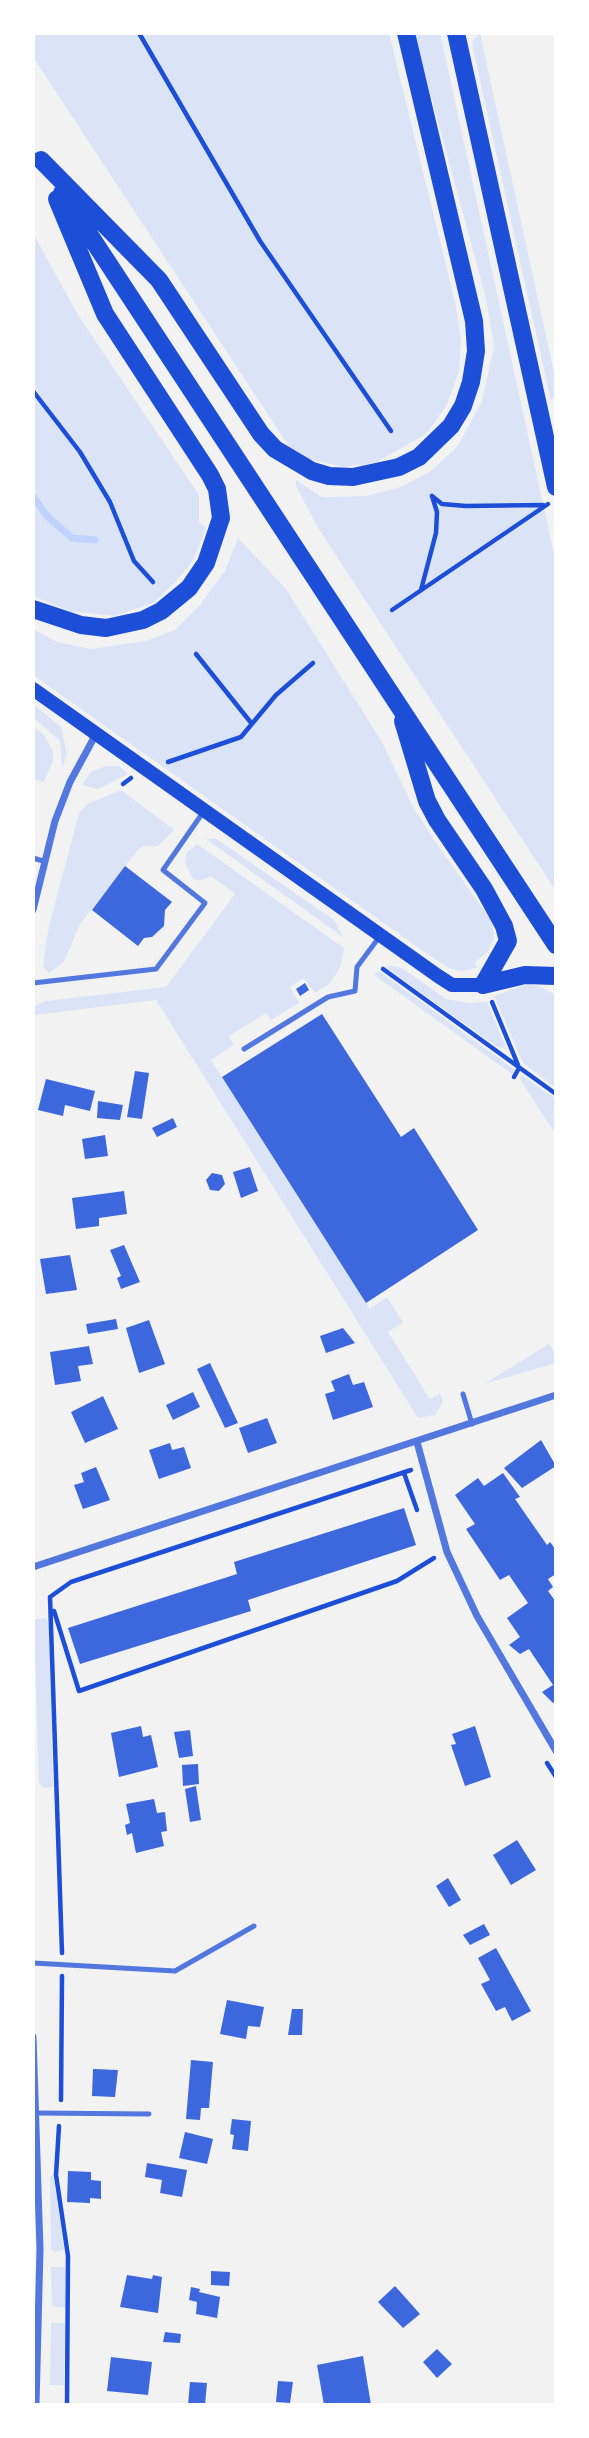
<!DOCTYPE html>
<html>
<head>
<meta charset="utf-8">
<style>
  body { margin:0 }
  #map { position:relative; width:589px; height:2438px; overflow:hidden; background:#f2f2f2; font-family:"Sofia Sans Condensed",sans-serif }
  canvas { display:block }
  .frame { position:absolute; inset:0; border:35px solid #fff; pointer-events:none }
</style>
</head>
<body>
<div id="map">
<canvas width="589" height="2438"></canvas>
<div class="frame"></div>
</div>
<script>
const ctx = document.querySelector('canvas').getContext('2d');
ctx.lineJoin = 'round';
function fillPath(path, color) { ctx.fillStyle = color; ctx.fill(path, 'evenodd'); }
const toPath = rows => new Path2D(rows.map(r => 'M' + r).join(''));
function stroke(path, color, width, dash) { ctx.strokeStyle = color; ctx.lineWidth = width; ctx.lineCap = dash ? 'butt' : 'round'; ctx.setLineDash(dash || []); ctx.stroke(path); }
const green = toPath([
  [33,33,389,33,456,306,461,341,459,371,447,405,426,434,375,463,343,467,310,459,290,448,33,57],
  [414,33,440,33,556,563,556,891,318,528,296,486,296,480,322,497,366,496,401,487,431,471,458,446,482,401,494,346,486,298],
  [480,33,556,382,556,394,551,401,473,49,472,42],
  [33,233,78,315,199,495,199,522,206,528,193,561,174,584,153,603,115,616,69,611,33,596],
  [238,538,286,589,382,742,412,805,434,840,491,920,494,937,488,952,475,962,477,968,461,971,449,968,426,953,33,675,33,629,57,642,91,649,146,641,175,630,200,605,225,571],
  [33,704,61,727,67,754,62,768,60,741,33,717],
  [33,726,44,735,53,751,53,761,44,782,33,779],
  [106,766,119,766,128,774,98,789,82,785,90,772],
  [121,790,174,830,158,846,143,846,138,850,80,924,64,962,49,973,43,967,48,930,79,813,87,804],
  [215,838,324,913,334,920,343,937,206,839],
  [197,844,344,948,340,968,329,984,315,993,304,978,290,987,299,1003,271,1020,266,1013,229,1036,234,1045,211,1060,370,1309,387,1297,403,1322,388,1332,430,1399,440,1393,443,1402,435,1415,418,1418,156,1000,34,1015,35,1006,46,1001,166,987,235,894,211,876,200,881,193,879,185,863,186,853],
  [392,966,402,968,446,999,469,1003,487,1002,507,1050,496,1046,385,967],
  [379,971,515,1070,512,1074,374,975],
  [528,984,541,987,556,995,556,1088,523,1063,494,996],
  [521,1075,556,1099,556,1135,520,1079],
  [549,1344,556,1354,556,1363,484,1384],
  [46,1618,49,1624,53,1787,43,1788,39,1783,34,1620],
  [53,2173,64,2250,55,2252,51,2250,50,2178],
  [51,2267,65,2267,66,2307,52,2307],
  [51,2323,65,2323,64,2385,50,2385]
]);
const stream = toPath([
  [33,496,47,516,72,538,95,540]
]);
const building = toPath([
  [125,866,172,902,165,910,164,926,152,937,144,938,138,946,92,910],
  [305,983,309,990,300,996,296,989],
  [322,1014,401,1137,414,1128,478,1230,366,1303,222,1077],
  [135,1071,149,1073,142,1119,127,1117],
  [46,1079,95,1091,90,1111,65,1105,63,1116,38,1110],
  [98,1101,123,1105,120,1120,97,1118],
  [173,1118,177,1127,157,1137,152,1128],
  [105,1135,108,1156,85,1159,82,1139],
  [250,1167,258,1191,241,1198,233,1172],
  [212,1173,222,1175,225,1184,219,1191,210,1190,206,1180],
  [124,1191,127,1214,99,1218,99,1226,76,1229,72,1198],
  [124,1245,140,1282,121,1289,117,1278,121,1276,110,1250],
  [70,1255,77,1290,46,1294,40,1259],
  [116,1319,118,1329,88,1334,86,1324],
  [149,1320,165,1364,139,1373,126,1328],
  [343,1328,355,1343,326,1353,320,1336],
  [89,1346,93,1364,78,1366,81,1381,55,1385,50,1352],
  [210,1363,238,1423,225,1428,197,1369],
  [349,1374,353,1385,364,1382,373,1407,333,1420,325,1394,335,1391,331,1381],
  [193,1392,200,1407,173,1420,166,1405],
  [103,1396,118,1429,85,1443,71,1412],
  [267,1418,277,1443,248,1453,239,1428],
  [541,1440,556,1466,522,1488,504,1468],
  [170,1443,172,1450,184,1447,191,1468,159,1479,149,1450],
  [96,1467,110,1500,83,1509,74,1485,84,1482,81,1473],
  [503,1473,520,1497,515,1499,547,1545,550,1542,556,1550,556,1574,548,1579,553,1587,548,1591,556,1602,556,1701,553,1703,542,1692,553,1685,529,1649,520,1654,509,1645,520,1637,507,1618,528,1603,509,1575,500,1580,466,1529,475,1524,455,1495,478,1478,484,1486],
  [404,1508,416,1545,248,1600,251,1611,80,1664,68,1628,237,1574,234,1562],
  [141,1726,143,1737,151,1735,158,1767,119,1777,111,1733],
  [475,1726,491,1777,465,1786,451,1745,456,1744,452,1734],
  [190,1730,193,1756,179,1758,174,1732],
  [198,1764,199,1784,183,1786,182,1765],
  [196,1786,201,1820,190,1822,185,1789],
  [154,1799,157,1813,165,1812,167,1831,161,1832,164,1846,136,1853,132,1833,127,1835,125,1825,130,1823,126,1804],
  [517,1840,536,1870,511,1885,493,1855],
  [448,1878,461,1900,449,1907,436,1886],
  [484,1924,490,1935,470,1945,463,1935],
  [496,1948,531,2011,512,2021,505,2007,496,2011,481,1984,490,1980,478,1958],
  [227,2000,264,2007,260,2027,248,2026,246,2039,220,2034],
  [292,2009,303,2009,302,2035,288,2035],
  [191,2060,213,2062,209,2108,201,2108,200,2120,186,2119],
  [93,2069,118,2070,115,2097,92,2096],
  [232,2119,251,2121,248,2151,232,2149,234,2135,230,2134],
  [185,2132,213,2139,207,2164,179,2158],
  [147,2163,187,2170,182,2197,160,2193,162,2180,145,2177],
  [68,2171,91,2172,91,2180,101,2181,101,2199,90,2198,90,2203,67,2202],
  [211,2271,230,2272,229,2286,211,2285],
  [127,2275,152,2279,153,2275,162,2277,158,2313,120,2307],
  [395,2286,420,2314,403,2328,378,2302],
  [191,2287,200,2289,199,2292,220,2297,217,2318,196,2314,197,2302,189,2300],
  [165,2332,181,2334,180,2343,163,2342],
  [437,2349,452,2364,437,2378,423,2362],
  [363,2356,371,2405,324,2405,317,2365],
  [111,2357,152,2362,148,2395,107,2391],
  [278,2381,293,2382,290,2403,276,2402],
  [190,2382,207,2383,205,2405,188,2405]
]);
const path = toPath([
  [139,33,260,241,391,431],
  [33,391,80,452,110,502,134,561,153,582],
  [432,496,442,504,466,506,543,505],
  [421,590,436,533,437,512,432,496],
  [392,610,548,504],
  [196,654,252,724],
  [168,762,241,737,276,695,313,663],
  [123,784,131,778],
  [383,969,556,1094],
  [492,1002,518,1065],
  [514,1077,519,1068],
  [404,1473,417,1510],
  [50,1597,62,1953],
  [50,1597,71,1582,411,1470],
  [54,1611,79,1691,397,1581,434,1558],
  [547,1763,556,1777],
  [61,2100,62,1976],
  [59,2126,56,2175,68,2256,67,2405]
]);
const service = toPath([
  [33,858,43,861],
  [33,983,156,969,205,903,163,870,204,811],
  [244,1049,328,997,355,991,357,967,380,936],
  [463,1394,472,1424],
  [33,1963,175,1971,254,1926],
  [36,2113,149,2114]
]);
const minor = toPath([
  [33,910,55,821,70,782,96,734],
  [417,1442,447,1552,477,1616,556,1751],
  [33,1567,556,1395],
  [33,2037,40,2249,36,2405]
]);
const secondary = toPath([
  [33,689,438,976,452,985,483,985]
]);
const primary = toPath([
  [456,33,556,487],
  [41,160,159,280,261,434,275,449,312,471,329,476,353,477,399,467,419,457,451,426,463,406,471,382,476,351,474,321,406,33],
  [62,193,556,945],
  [33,609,81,625,106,628,143,620,161,611,189,588,206,563,221,518,217,489,210,475,105,314,57,199],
  [403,721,427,801,437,820,484,889,504,926,508,941,483,985],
  [483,985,525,975,556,976]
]);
fillPath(green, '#dbe4f7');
stroke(stream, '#bfd3fe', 7);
fillPath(building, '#3d67dc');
stroke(path, '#1d4ed8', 4.5);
stroke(service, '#5277de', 5);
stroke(minor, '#5277de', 7);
stroke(secondary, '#1d4ed8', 14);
stroke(primary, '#1d4ed8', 18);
</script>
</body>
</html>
